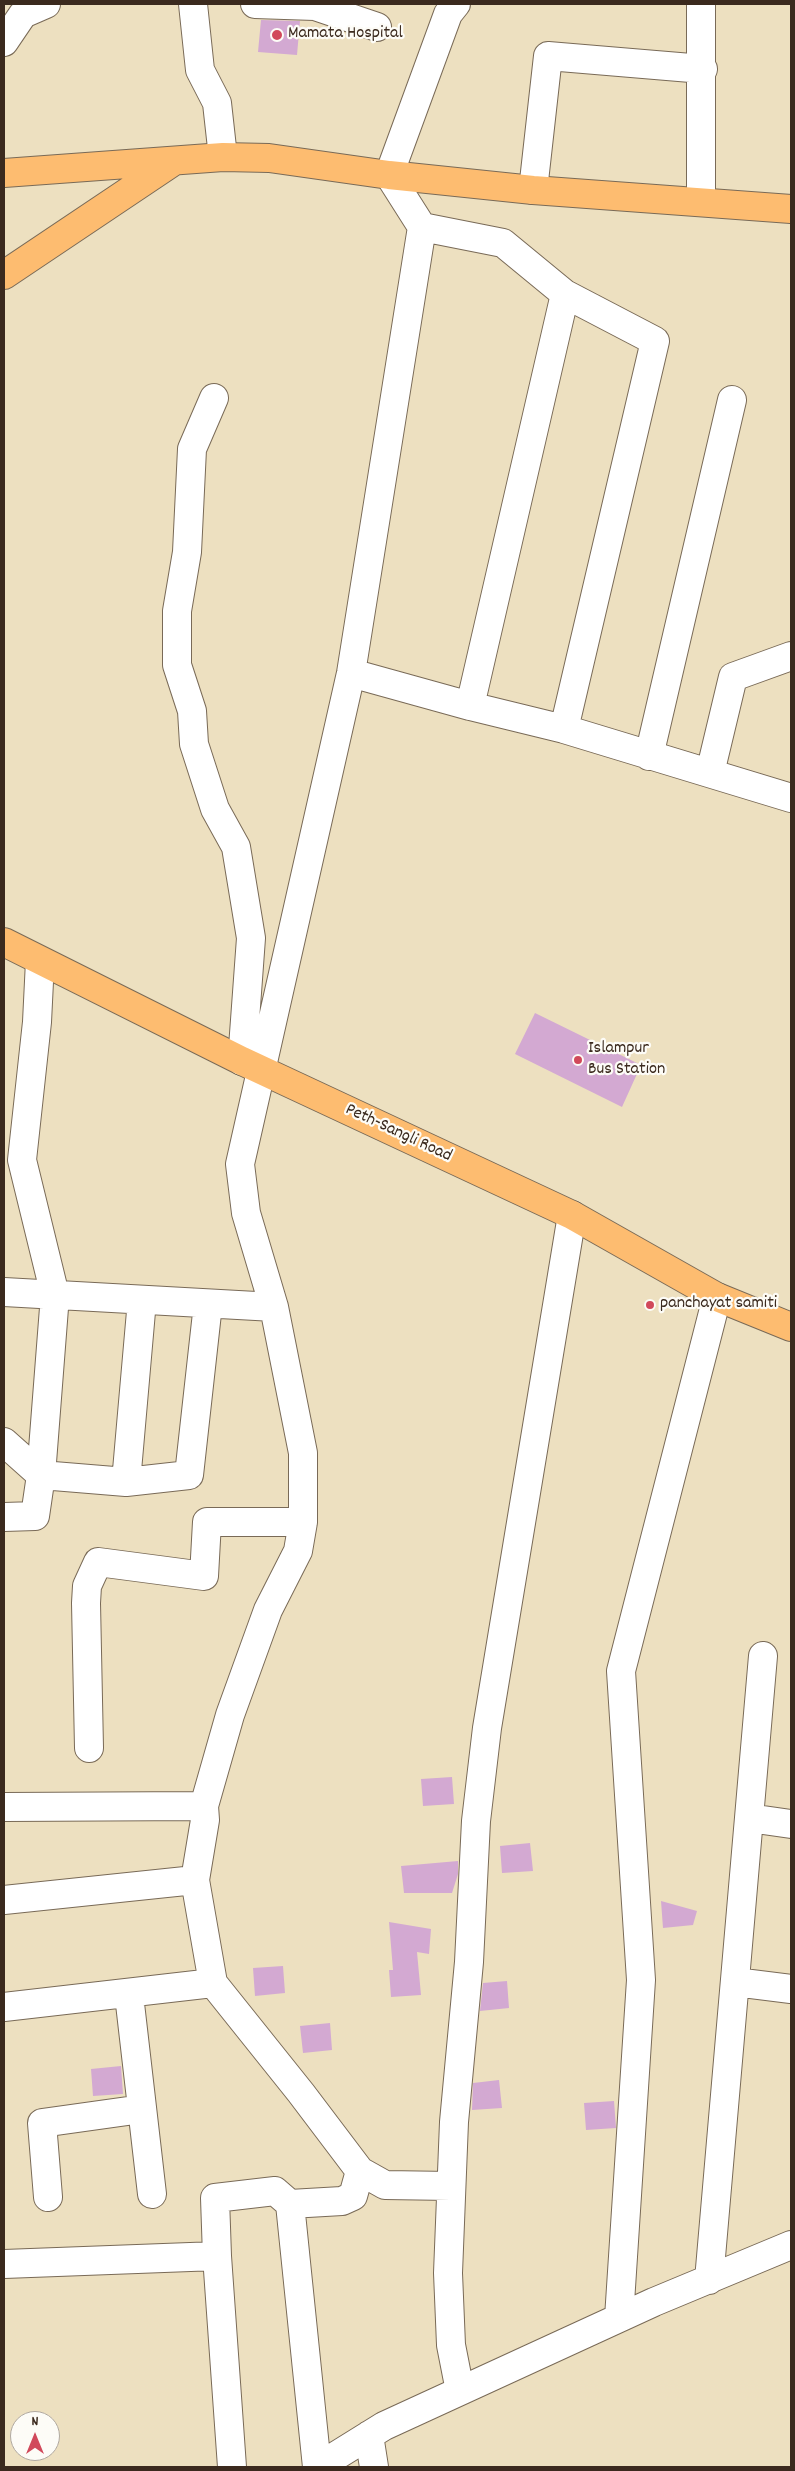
<!DOCTYPE html>
<html>
<head>
<meta charset="utf-8">
<style>
  body { margin:0 }
  #map { position:relative; width:795px; height:2471px; overflow:hidden; background:#ede0c0; font-family:Dekko,sans-serif }
  canvas { display:block }
  .frame { position:absolute; inset:0; border:5px solid #3b2a1e; pointer-events:none }
  .north { position:absolute; left:10px; top:2411px; width:50px; height:50px; box-sizing:border-box; background:#fdfcf7; border:1px solid #afa8a0; border-radius:50%; rotate:0deg; font-size:14px; font-weight:700; line-height:20px; text-align:center; color:#3b2a1e }
  .north::after { content:''; display:block; margin:auto; width:18px; height:22px; background:#d1495b; clip-path:polygon(50% 0,100% 100%,50% 72%,0 100%) }
</style>
</head>
<body>
<div id="map">
<canvas width="795" height="2471"></canvas>
<div class="frame"></div>
<div class="north">N</div>
</div>
<script>
const ctx = document.querySelector('canvas').getContext('2d');
ctx.lineJoin = 'round';
function fillPath(path, color) { ctx.fillStyle = color; ctx.fill(path, 'evenodd'); }
const toPath = rows => new Path2D(rows.map(r => 'M' + r).join(''));
function stroke(path, color, width, dash) { ctx.strokeStyle = color; ctx.lineWidth = width; ctx.lineCap = dash ? 'butt' : 'round'; ctx.setLineDash(dash || []); ctx.stroke(path); }
function drawText(font, color, halo, rows, align = 'center') {
  ctx.font = font + ' Dekko,sans-serif'; ctx.lineWidth = 4.5; ctx.setLineDash([]); ctx.textBaseline = 'middle'; ctx.strokeStyle = halo; ctx.fillStyle = color; for (const [text, x, y, turn = 0] of rows) {
    ctx.save(); ctx.translate(x, y); ctx.rotate((+turn || 0) * Math.PI / 180); ctx.textAlign = isNaN(turn) ? turn : align; if (halo) ctx.strokeText(text, 0, 0); ctx.fillText(text, 0, 0); ctx.restore();
  }
}
const building = toPath([
  [261,20,300,21,297,55,258,52],
  [535,1013,641,1065,622,1107,515,1054],
  [452,1777,454,1804,423,1806,421,1779],
  [530,1843,533,1871,502,1873,500,1846],
  [458,1861,458,1874,452,1893,404,1893,401,1866],
  [661,1901,697,1911,693,1925,663,1928],
  [389,1922,431,1929,429,1954,417,1952,421,1995,391,1997,389,1970,393,1970],
  [283,1966,285,1993,255,1996,253,1968],
  [507,1981,509,2008,480,2011,483,1983],
  [330,2023,332,2050,303,2053,300,2026],
  [121,2066,123,2094,93,2096,91,2069],
  [499,2080,502,2108,472,2110,473,2083],
  [614,2101,616,2128,586,2130,584,2103]
]);
const minor = toPath([
  [193,4,200,70,217,103,223,157],
  [255,4,315,6,377,27],
  [701,4,701,202],
  [4,42,23,14,46,4],
  [533,190,548,56,703,69],
  [422,227,503,243,565,294,655,341,564,729],
  [214,398,192,449,187,552,177,611,177,665,192,711,194,744,215,809,236,847,251,938,242,1061],
  [351,673,470,706,564,729,791,798],
  [470,706,565,294],
  [649,756,732,400],
  [710,773,733,677,791,656],
  [4,1292,274,1307],
  [4,1442,41,1475,126,1482,189,1475,208,1304],
  [126,1482,142,1300],
  [4,1517,35,1516,41,1475,55,1295,22,1160,37,1022,40,961],
  [89,1748,86,1603,87,1586,98,1562,204,1576,207,1522,303,1522],
  [4,1807,204,1806],
  [749,1818,791,1824],
  [4,1900,195,1880],
  [735,1982,791,1989],
  [129,1995,152,2194],
  [4,2007,213,1983],
  [451,2186,385,2185,360,2171,301,2093,213,1983,195,1880,205,1820,204,1806,230,1715,268,1610,298,1551,303,1522,303,1453,274,1307,246,1213,240,1164,351,673,422,227,389,175,448,14,456,4],
  [48,2197,42,2123,142,2109],
  [290,2204,317,2467],
  [4,2264,217,2256],
  [709,2280,763,1656],
  [619,2318,641,1980,621,1671,717,1297],
  [460,2391,451,2345,448,2273,454,2122,469,1962,476,1821,487,1728,572,1215],
  [369,2435,374,2467],
  [232,2467,217,2256,215,2198,275,2191,290,2204,342,2201,353,2196,360,2171],
  [318,2467,384,2426,654,2302,791,2245]
]);
const major = toPath([
  [4,173,223,157,269,158,389,175,533,190,791,209],
  [4,275,174,161]
]);
const highway = toPath([
  [4,942,242,1061,572,1215,717,1297,791,1327]
]);
const markers = [
  [277,35,6,"#d1495b"],
  [578,1060,5,"#d1495b"],
  [650,1305,5,"#d1495b"]
];
const poiNames = [
  ["Mamata Hospital",288,35],
  ["Islampur",588,1050],
  ["Bus Station",588,1071],
  ["panchayat samiti",660,1305]
];
const streetNames = [
  ["Peth-Sangli Road",398,1134,25]
];
fillPath(building, '#d3a9d2');
stroke(minor, '#796a57', 30);
stroke(major, '#796a57', 30);
stroke(highway, '#796a57', 30);
stroke(minor, '#fff', 28);
stroke(major, '#fdbc70', 28);
stroke(highway, '#fdbc70', 28);
for (const [x, y, r, color] of markers) { const dot = new Path2D(); dot.arc(x, y, r, 0, 2 * Math.PI); ctx.fillStyle = color; ctx.fill(dot); stroke(dot, '#fdfcf7', 2); }
drawText('18px', '#3b2a1e', '#fdfcf7', poiNames, 'left');
drawText('18px', '#3b2a1e', '#fdfcf7', streetNames);
</script>
</body>
</html>
